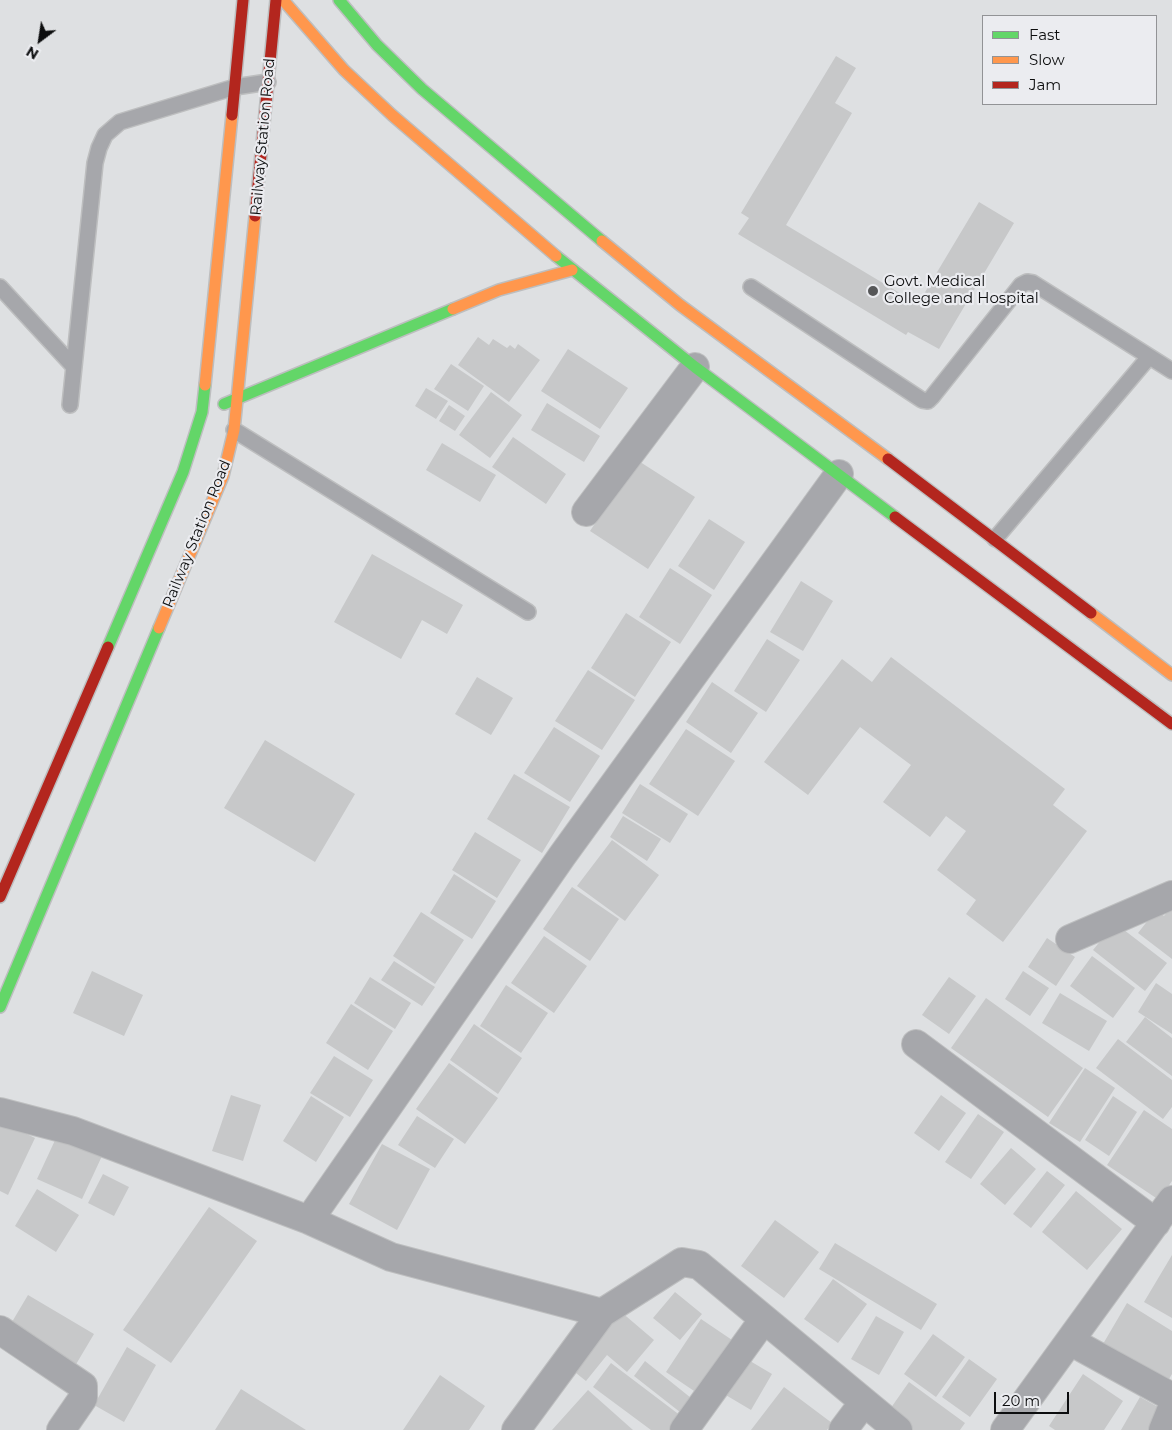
<!DOCTYPE html>
<html>
<head>
<meta charset="utf-8">
<style>
  body { margin:0 }
  #map { position:relative; width:1172px; height:1430px; overflow:hidden; background:#dee0e2; font-family:Montserrat,sans-serif }
  canvas { display:block }
  .legend { position:absolute; left:982px; top:15px; width:175px; height:90px; box-sizing:border-box; background:#ebecf0; border:1px solid #929396; margin:0; padding:6px 9px; list-style:none; font-size:15px; color:#0c0d0e }
  .legend li { display:flex; align-items:center; gap:10px; height:25px }
  .legend b { width:25px; border:1px solid #929396 }
  .north { position:absolute; left:15px; top:15px; width:50px; height:50px; -webkit-text-stroke:4px #ebecf0; paint-order:stroke; rotate:211deg; font-size:14px; font-weight:700; line-height:20px; text-align:center; color:#0c0d0e }
  .north::after { content:''; display:block; margin:auto; width:18px; height:22px; background:#0c0d0e; clip-path:polygon(50% 0,100% 100%,50% 72%,0 100%) }
  .scale { position:absolute; left:994px; top:1392px; width:75px; height:22px; box-sizing:border-box; border:2px solid #0c0d0e; border-top:0; padding-left:6px; font-size:15px; line-height:18px; white-space:nowrap; color:#0c0d0e; -webkit-text-stroke:4px #ebecf0; paint-order:stroke }
</style>
</head>
<body>
<div id="map">
<canvas width="1172" height="1430"></canvas>
<ul class="legend">
<li><b style="height:6px;background:#63d668"></b>Fast</li>
<li><b style="height:6px;background:#ff974d"></b>Slow</li>
<li><b style="height:6px;background:#b3261e"></b>Jam</li>
</ul>
<div class="north">N</div>
<div class="scale">20 m</div>
</div>
<script>
const ctx = document.querySelector('canvas').getContext('2d');
ctx.lineJoin = 'round';
function fillPath(path, color) { ctx.fillStyle = color; ctx.fill(path, 'evenodd'); }
const toPath = rows => new Path2D(rows.map(r => 'M' + r).join(''));
function stroke(path, color, width, dash) { ctx.strokeStyle = color; ctx.lineWidth = width; ctx.lineCap = dash ? 'butt' : 'round'; ctx.setLineDash(dash || []); ctx.stroke(path); }
function drawText(font, color, halo, rows, align = 'center') {
  ctx.font = font + ' Montserrat,sans-serif'; ctx.lineWidth = 4.5; ctx.setLineDash([]); ctx.textBaseline = 'middle'; ctx.strokeStyle = halo; ctx.fillStyle = color; for (const [text, x, y, turn = 0] of rows) {
    ctx.save(); ctx.translate(x, y); ctx.rotate((+turn || 0) * Math.PI / 180); ctx.textAlign = isNaN(turn) ? turn : align; if (halo) ctx.strokeText(text, 0, 0); ctx.fillText(text, 0, 0); ctx.restore();
  }
}
const building = toPath([
  [836,56,856,68,835,103,852,113,786,225,918,304,979,202,1014,223,939,349,908,332,906,335,738,234,749,218,741,213],
  [478,337,489,345,493,339,507,348,510,345,515,349,518,344,540,360,509,402,458,365],
  [568,349,628,388,600,429,541,391],
  [451,364,484,386,468,411,434,389],
  [426,388,448,401,436,419,415,406],
  [491,392,522,415,490,458,459,435],
  [547,403,600,436,584,462,531,430],
  [449,405,465,416,455,431,439,421],
  [513,437,566,474,546,504,492,467],
  [442,443,496,475,480,502,426,470],
  [637,460,695,497,648,569,590,531],
  [709,519,745,542,714,590,678,566],
  [372,554,463,605,447,634,422,620,401,659,334,622],
  [670,568,712,595,680,644,639,617],
  [801,581,833,601,803,651,770,632],
  [626,613,671,642,635,697,591,668],
  [767,639,800,660,766,712,734,691],
  [891,657,1065,789,1053,805,1087,831,1003,942,966,914,976,900,937,870,966,831,946,816,930,837,883,802,911,765,860,727,808,795,764,762,842,659,872,682],
  [588,670,635,700,602,750,555,721],
  [477,677,513,698,491,735,455,714],
  [712,682,758,713,731,753,686,722],
  [554,727,600,756,570,802,524,773],
  [686,729,735,761,698,816,649,784],
  [265,740,355,794,315,862,224,808],
  [514,774,570,807,542,853,487,819],
  [640,784,688,814,670,843,622,813],
  [623,816,661,839,647,861,610,837],
  [475,832,521,860,497,898,452,870],
  [612,840,659,875,625,921,577,886],
  [454,874,496,901,472,939,430,913],
  [572,887,619,919,590,961,543,929],
  [1172,906,1172,959,1138,933,1156,910,1164,916],
  [421,912,464,940,435,984,393,956],
  [1115,923,1167,963,1145,991,1093,950],
  [544,936,587,966,554,1013,511,983],
  [1047,938,1075,957,1056,986,1028,967],
  [1092,956,1135,988,1113,1018,1070,986],
  [394,961,435,987,422,1006,381,980],
  [92,971,143,995,124,1036,73,1013],
  [1023,971,1049,988,1030,1016,1005,999],
  [370,977,411,1003,395,1029,354,1003],
  [949,977,976,996,949,1034,922,1015],
  [1156,983,1172,994,1172,1034,1138,1012],
  [506,985,548,1013,521,1053,480,1026],
  [1060,993,1107,1021,1089,1051,1042,1023],
  [986,998,1083,1068,1048,1117,951,1048],
  [351,1004,393,1031,368,1070,326,1043],
  [1145,1017,1172,1038,1172,1076,1126,1042],
  [474,1024,522,1058,498,1094,450,1060],
  [1118,1039,1172,1080,1172,1107,1163,1119,1096,1068],
  [334,1056,373,1080,350,1117,310,1093],
  [449,1063,498,1098,465,1144,416,1109],
  [1085,1068,1115,1088,1080,1142,1049,1123],
  [231,1095,261,1105,243,1161,212,1151],
  [941,1095,966,1113,939,1151,914,1133],
  [311,1096,344,1117,316,1162,283,1141],
  [1113,1096,1137,1112,1109,1156,1085,1140],
  [1144,1110,1172,1129,1172,1181,1159,1200,1107,1165],
  [978,1114,1004,1132,971,1179,945,1162],
  [417,1116,454,1139,435,1168,398,1145],
  [0,1121,35,1138,8,1195,0,1191],
  [57,1136,102,1156,82,1199,37,1179],
  [382,1144,430,1169,397,1230,349,1204],
  [1011,1148,1036,1169,1005,1205,980,1184],
  [1047,1171,1065,1185,1031,1228,1013,1214],
  [103,1174,129,1187,114,1216,88,1203],
  [37,1189,79,1215,56,1252,15,1226],
  [1076,1191,1122,1229,1087,1270,1042,1232],
  [209,1207,257,1241,171,1363,123,1330],
  [775,1220,819,1252,784,1298,741,1266],
  [835,1243,937,1304,921,1330,819,1269],
  [1172,1255,1172,1318,1144,1302],
  [833,1279,867,1304,838,1343,804,1319],
  [675,1292,702,1314,680,1340,653,1318],
  [28,1295,94,1334,75,1366,9,1327],
  [1127,1303,1172,1331,1172,1374,1166,1384,1103,1344],
  [620,1311,654,1340,627,1372,607,1355,586,1381,571,1369],
  [876,1316,904,1332,879,1375,851,1359],
  [701,1319,735,1342,700,1395,666,1372],
  [933,1334,965,1357,936,1397,904,1374],
  [127,1347,156,1365,124,1422,94,1405],
  [740,1355,772,1374,751,1410,719,1391],
  [969,1359,997,1379,970,1417,942,1397],
  [645,1361,696,1402,685,1416,634,1376],
  [611,1363,681,1416,671,1430,651,1430,593,1387],
  [1083,1374,1123,1401,1104,1430,1055,1430,1049,1426],
  [440,1375,485,1406,469,1430,403,1430],
  [909,1382,965,1423,960,1430,912,1430,888,1412],
  [784,1387,832,1423,827,1430,751,1430],
  [241,1389,306,1430,215,1430],
  [588,1390,633,1430,552,1430],
  [1140,1397,1167,1412,1157,1430,1121,1430]
]);
const lane = toPath([
  [0,287,74,367],
  [751,287,922,400,928,401,932,397,1021,285,1027,282,1033,283,1172,371],
  [70,405,95,163,99,148,105,135,120,122,235,87,268,82],
  [234,430,528,612],
  [995,539,1149,357]
]);
const street = toPath([
  [586,512,695,367],
  [1070,939,1172,895],
  [916,1044,1156,1223],
  [0,1112,73,1131,309,1220,391,1257,602,1313],
  [309,1220,562,856,839,474],
  [0,1330,83,1386,83,1398,61,1430],
  [1070,1341,1172,1397],
  [516,1430,602,1313,682,1262,699,1265,898,1430],
  [684,1430,764,1319],
  [843,1430,864,1402],
  [1005,1430,1172,1200],
  [1163,1430,1172,1408]
]);
const fast = toPath([
  [339,0,377,45,422,89,602,241],
  [556,256,695,367,895,517],
  [224,404,453,309],
  [108,647,183,472,202,412,205,385],
  [0,1007,159,628]
]);
const slow = toPath([
  [283,0,344,70,392,115,556,256],
  [602,241,680,305,888,459],
  [453,309,499,290,572,270],
  [205,385,232,115],
  [1091,613,1172,675],
  [159,628,223,476,234,430,255,216]
]);
const jam = toPath([
  [232,115,243,0],
  [255,216,276,0],
  [888,459,1091,613],
  [895,517,1172,724],
  [0,897,108,647]
]);
const markers = [
  [873,291,6,"#565758"]
];
const streetNames = [
  ["Railway Station Road",263,137,-85],
  ["Railway Station Road",197,534,-68]
];
const poiNames = [
  ["Govt. Medical",884,282],
  ["College and Hospital",884,299]
];
fillPath(building, '#c7c8c9');
stroke(lane, '#bdbebf', 18);
stroke(street, '#bdbebf', 30);
stroke(fast, '#bdbebf', 14);
stroke(slow, '#bdbebf', 14);
stroke(jam, '#bdbebf', 14);
stroke(lane, '#a6a7ab', 15);
stroke(street, '#a6a7ab', 28);
stroke(fast, '#63d668', 11);
stroke(slow, '#ff974d', 11);
stroke(jam, '#b3261e', 11);
for (const [x, y, r, color] of markers) { const dot = new Path2D(); dot.arc(x, y, r, 0, 2 * Math.PI); ctx.fillStyle = color; ctx.fill(dot); stroke(dot, '#ebecf0', 2); }
drawText('15px', '#0c0d0e', '#ebecf0', streetNames);
drawText('15px', '#0c0d0e', '#ebecf0', poiNames, 'left');
</script>
</body>
</html>
